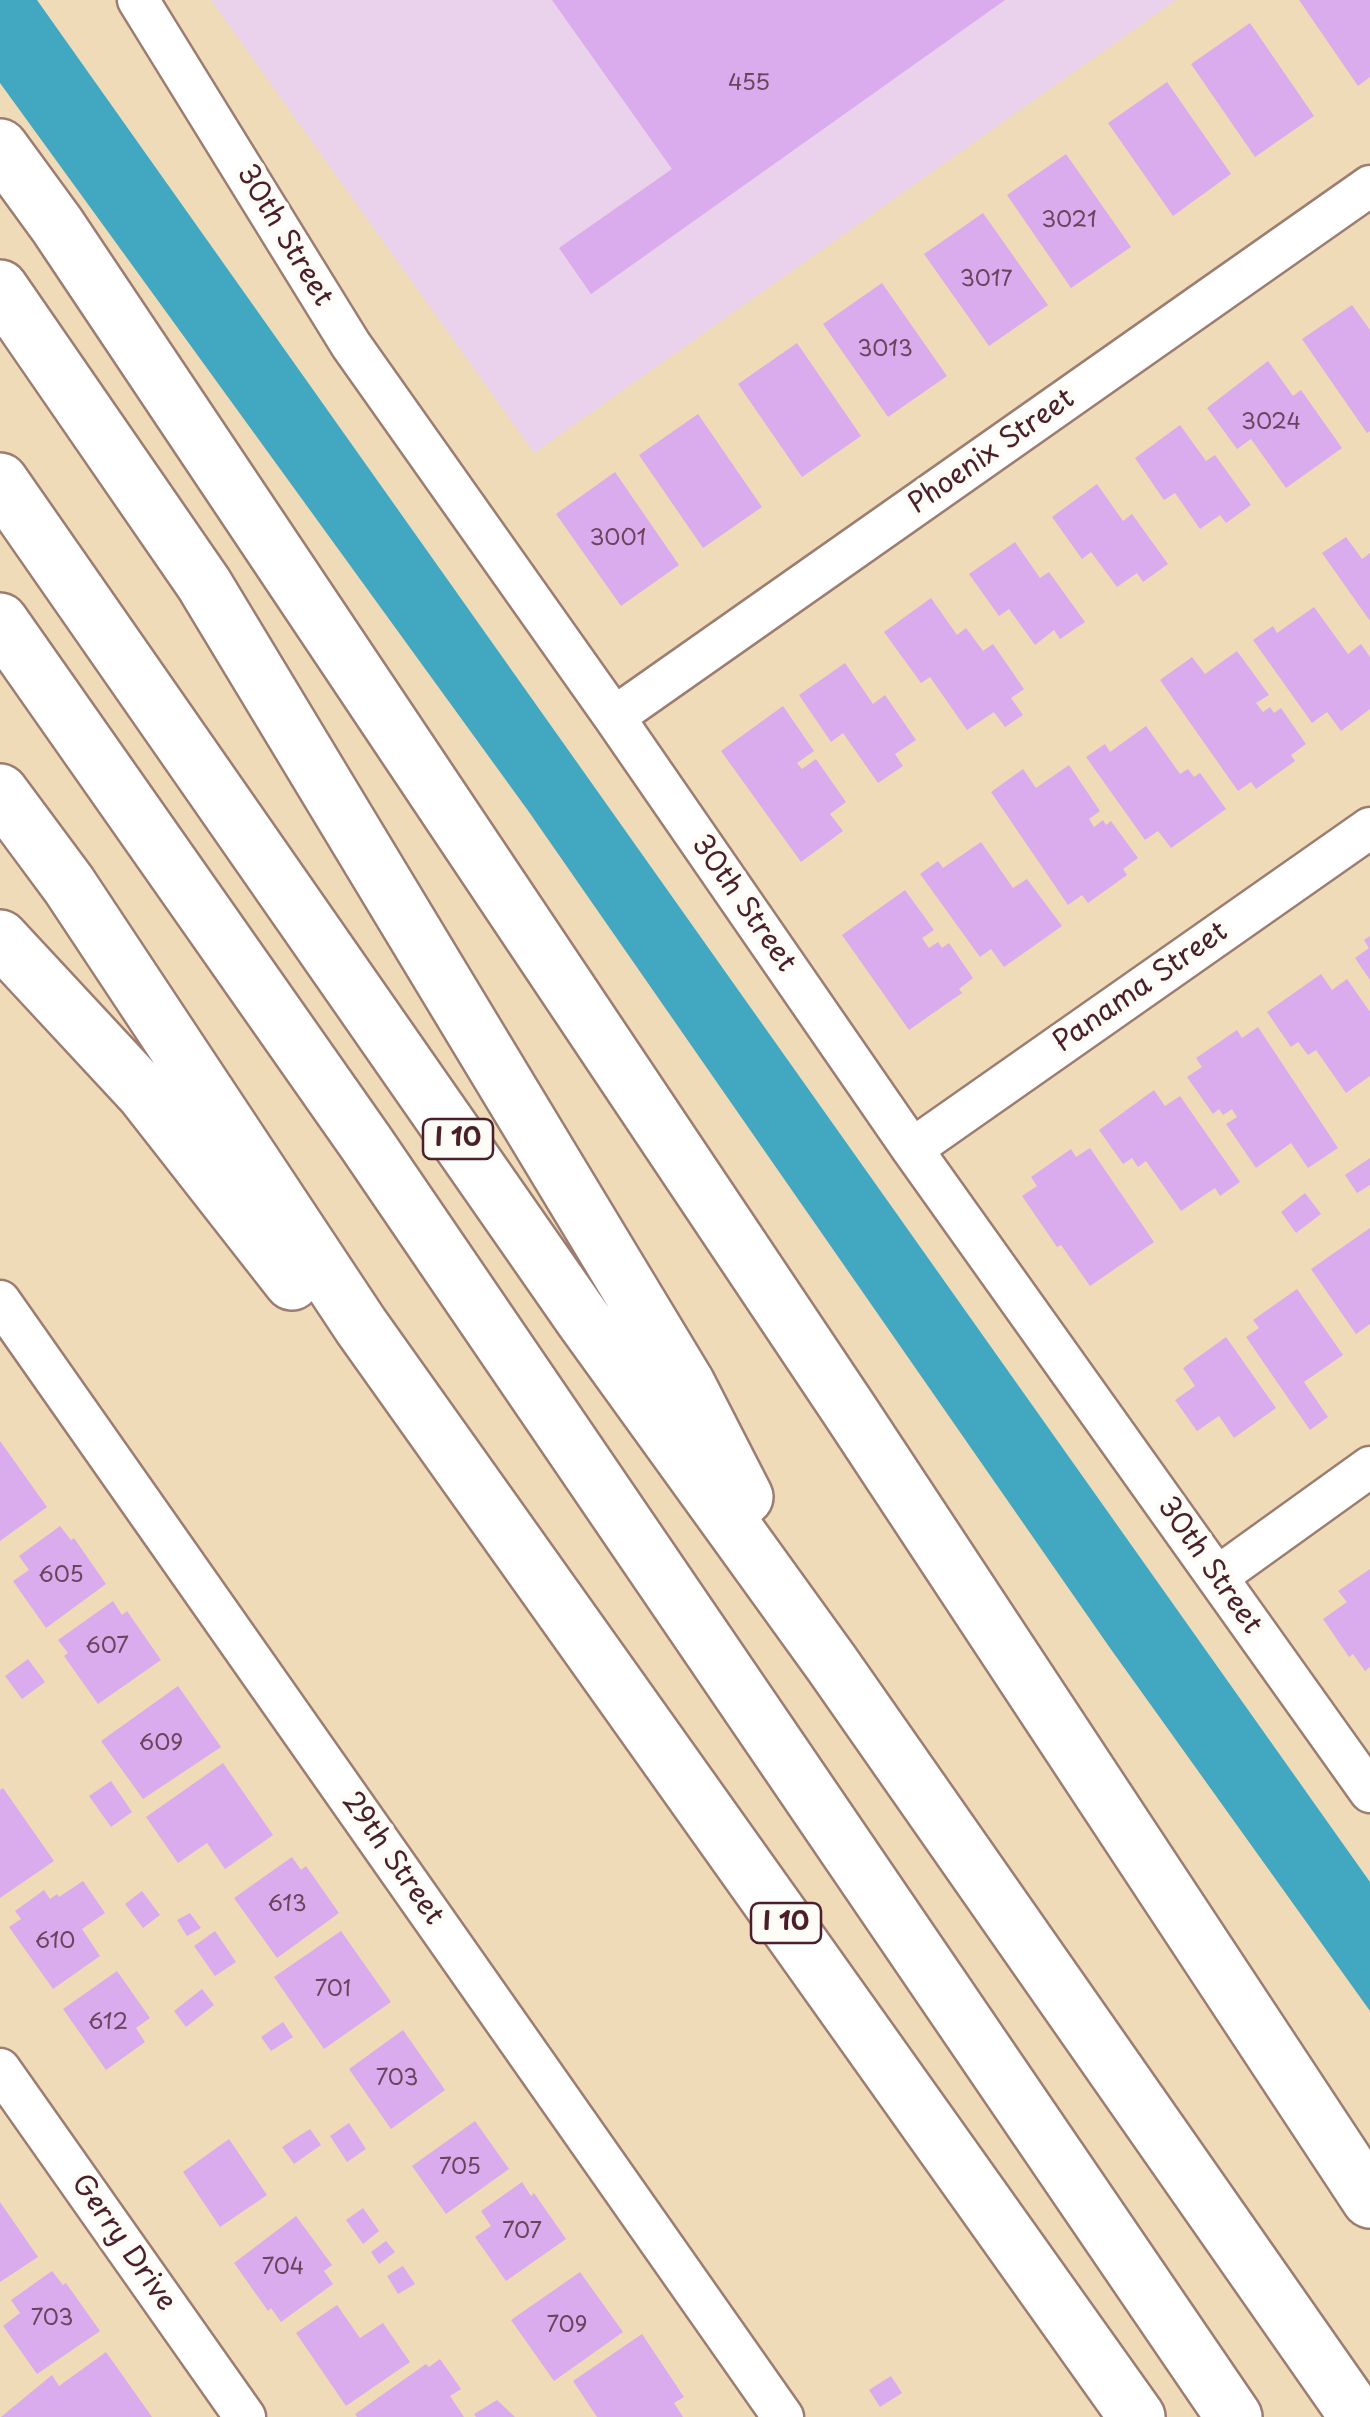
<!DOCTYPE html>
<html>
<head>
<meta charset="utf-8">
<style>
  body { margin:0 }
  canvas { display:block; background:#f0dbb9 }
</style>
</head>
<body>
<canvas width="1370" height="2417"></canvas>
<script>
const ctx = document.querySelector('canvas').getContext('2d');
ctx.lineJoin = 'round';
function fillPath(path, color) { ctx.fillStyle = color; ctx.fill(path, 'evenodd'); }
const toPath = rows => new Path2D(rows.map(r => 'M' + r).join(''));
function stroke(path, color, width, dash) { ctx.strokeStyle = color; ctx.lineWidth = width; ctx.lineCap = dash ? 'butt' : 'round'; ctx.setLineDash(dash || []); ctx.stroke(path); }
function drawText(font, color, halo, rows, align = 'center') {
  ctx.font = font + ' "Playpen Sans",sans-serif'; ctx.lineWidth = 10; ctx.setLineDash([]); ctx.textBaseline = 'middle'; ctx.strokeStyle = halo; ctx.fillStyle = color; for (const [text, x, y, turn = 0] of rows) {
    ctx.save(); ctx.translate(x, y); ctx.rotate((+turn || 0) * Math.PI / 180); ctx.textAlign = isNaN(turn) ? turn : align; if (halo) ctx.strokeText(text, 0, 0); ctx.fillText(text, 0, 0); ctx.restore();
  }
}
const built = toPath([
  [211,0,1176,0,534,453]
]);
const water = toPath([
  [0,0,37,0,1370,1882,1370,2011,1110,1648,529,812,0,83]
]);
const building = toPath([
  [552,0,1005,0,591,294,559,248,672,169],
  [1299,0,1370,0,1370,77,1358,86],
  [1250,23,1314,116,1255,157,1191,64],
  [1167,82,1231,174,1173,216,1108,123],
  [1066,154,1131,247,1071,288,1007,195],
  [983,213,1048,305,989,346,924,254],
  [882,283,947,376,888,417,823,324],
  [1352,305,1370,330,1370,431,1367,433,1302,339],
  [797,343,861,436,802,477,738,384],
  [1268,361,1293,396,1301,390,1342,448,1286,488,1251,439,1237,449,1207,408],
  [698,414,762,507,703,548,639,455],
  [1180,425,1206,461,1215,455,1251,505,1226,523,1220,515,1200,529,1175,493,1164,500,1135,458],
  [615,472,679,565,621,606,556,514],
  [1097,484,1123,521,1132,514,1168,564,1143,582,1137,573,1117,587,1091,552,1082,559,1052,517],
  [1346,537,1362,559,1370,553,1370,621,1322,553],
  [1015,542,1040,578,1049,572,1085,622,1060,639,1054,630,1035,645,1009,609,999,616,969,574],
  [931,598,957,635,966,628,983,651,993,644,1024,689,1011,698,1023,715,1005,727,994,712,967,730,930,677,921,683,884,632],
  [1314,607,1348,654,1361,644,1370,657,1370,709,1341,731,1327,712,1312,723,1253,640,1273,626,1277,633],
  [1237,651,1269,695,1256,703,1263,712,1270,707,1274,713,1281,708,1306,744,1291,755,1295,761,1256,789,1251,782,1238,791,1160,680,1192,657,1205,674],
  [845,663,873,704,885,695,916,740,895,754,903,766,878,783,843,733,831,742,799,695],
  [783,706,814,751,797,763,802,769,816,759,846,802,830,814,843,831,801,862,721,751],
  [1146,726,1180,774,1188,769,1194,777,1200,773,1226,809,1171,848,1158,831,1145,840,1086,757,1105,744,1110,752],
  [1069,765,1100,811,1089,819,1094,827,1103,820,1106,825,1111,821,1138,858,1123,869,1127,875,1088,903,1082,895,1068,905,991,792,1023,769,1036,788],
  [981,842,1013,888,1027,879,1062,926,1004,967,991,949,980,957,920,874,938,861,943,868],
  [905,890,934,930,922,938,929,948,938,942,942,948,949,943,973,978,959,989,962,993,909,1030,842,935],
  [1370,936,1370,980,1355,958,1369,948,1364,940],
  [1321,974,1332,990,1347,979,1370,1012,1370,1076,1346,1093,1316,1050,1308,1055,1298,1042,1291,1047,1267,1012],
  [1258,1027,1338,1148,1308,1168,1291,1143,1256,1168,1226,1124,1237,1117,1232,1109,1223,1115,1219,1109,1213,1114,1187,1077,1202,1067,1196,1058,1237,1030,1242,1038],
  [1154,1090,1165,1106,1180,1096,1240,1182,1220,1196,1215,1188,1181,1211,1146,1161,1138,1167,1132,1158,1123,1164,1099,1130],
  [1090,1148,1154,1242,1090,1286,1061,1245,1057,1247,1022,1196,1037,1186,1031,1177,1071,1149,1076,1157],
  [1370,1158,1370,1185,1357,1193,1345,1175],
  [1305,1193,1321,1214,1296,1233,1281,1212],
  [1370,1228,1370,1324,1356,1334,1311,1269],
  [1297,1289,1343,1355,1304,1382,1328,1417,1310,1430,1246,1337,1259,1328,1253,1320],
  [1226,1337,1276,1408,1234,1438,1219,1416,1197,1431,1175,1400,1195,1386,1183,1368],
  [0,1441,47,1507,0,1541],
  [60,1526,71,1540,74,1538,106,1584,46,1628,13,1581,29,1570,19,1556],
  [1370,1569,1370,1667,1365,1671,1353,1654,1349,1657,1323,1619,1347,1602,1338,1591],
  [113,1601,122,1615,127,1611,161,1660,98,1704,64,1656,68,1653,58,1640],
  [28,1659,45,1682,22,1699,5,1676],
  [178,1686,221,1747,143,1799,101,1741],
  [223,1763,273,1835,225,1869,207,1843,178,1863,146,1817],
  [111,1781,132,1812,111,1827,89,1796],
  [3,1788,54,1861,0,1898,0,1790],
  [292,1857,301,1870,306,1866,339,1913,277,1958,234,1898],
  [83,1881,105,1913,82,1929,100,1956,53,1989,9,1927,21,1919,15,1911,44,1890,50,1899,57,1894,59,1897],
  [142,1891,160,1915,143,1928,125,1904],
  [190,1913,201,1928,187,1936,177,1920],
  [215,1931,236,1962,215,1976,194,1946],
  [341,1931,391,2002,324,2049,274,1977],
  [117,1971,150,2018,136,2028,145,2042,106,2070,63,2009],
  [202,1989,214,2005,186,2027,174,2011],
  [283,2022,293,2037,271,2051,261,2037],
  [403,2030,445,2090,391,2129,349,2069],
  [475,2121,509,2169,446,2214,412,2166],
  [349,2123,366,2149,347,2162,330,2136],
  [310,2129,321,2145,294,2164,282,2147],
  [229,2139,267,2195,220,2227,183,2172],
  [522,2182,531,2196,534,2193,566,2239,506,2281,475,2237,491,2226,481,2211],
  [0,2202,38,2257,0,2282],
  [363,2208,379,2231,363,2244,346,2220],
  [296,2216,332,2265,324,2271,333,2284,281,2322,271,2308,268,2311,234,2263],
  [386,2241,395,2252,379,2264,371,2252],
  [403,2266,415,2284,398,2294,387,2276],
  [52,2271,63,2285,66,2283,100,2331,37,2374,3,2326,20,2313,11,2300],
  [580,2272,623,2332,554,2381,511,2320],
  [337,2305,360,2338,383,2323,410,2362,346,2406,296,2333],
  [642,2334,684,2397,674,2403,683,2417,597,2417,573,2381],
  [106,2352,152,2417,1,2417,52,2375,59,2386],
  [440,2359,461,2389,450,2396,464,2417,357,2417,355,2414,426,2364,429,2367],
  [891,2376,902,2393,880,2407,869,2390],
  [497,2400,515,2417,476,2417,474,2414]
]);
const street = toPath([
  [138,0,351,345,614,717,912,1149,1370,1792],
  [614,717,1370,186],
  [912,1149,1370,828],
  [0,1301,783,2417],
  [1217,1577,1370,1467],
  [0,2069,245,2417]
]);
const highway = toPath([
  [0,147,57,225,850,1411,1370,2200],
  [0,288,204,584,687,1384,745,1497],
  [0,481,583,1319,832,1664,1358,2417],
  [0,621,366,1143,1234,2417],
  [0,792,69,885,361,1326,1137,2417],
  [0,938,144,1093,292,1282]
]);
const numberNames = [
  ["455",749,84],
  ["3021",1069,221],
  ["3017",986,280],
  ["3013",885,350],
  ["3024",1271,423],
  ["3001",618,539],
  ["605",61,1576],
  ["607",107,1647],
  ["609",161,1744],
  ["613",287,1905],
  ["610",55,1942],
  ["701",333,1990],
  ["612",108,2023],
  ["703",397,2079],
  ["705",460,2168],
  ["707",522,2232],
  ["704",283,2268],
  ["703",52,2319],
  ["709",567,2326]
];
const shields = [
  [458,1139,70],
  [786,1923,70]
];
const shieldNames = [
  ["I 10",458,1139],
  ["I 10",786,1923]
];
const streetNames = [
  ["30th Street",284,236,59],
  ["Phoenix Street",992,452,-35],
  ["30th Street",743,904,55],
  ["Panama Street",1141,988,-35],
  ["30th Street",1209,1566,55],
  ["29th Street",392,1859,55],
  ["Gerry Drive",123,2243,55]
];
fillPath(built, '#ead1ec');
fillPath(water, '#42a8c2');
fillPath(building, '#daabed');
stroke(street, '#9d7d72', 45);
stroke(highway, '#9d7d72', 60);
stroke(street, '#fff', 40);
stroke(highway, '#fff', 55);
drawText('22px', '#6e425c', null, numberNames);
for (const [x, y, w] of shields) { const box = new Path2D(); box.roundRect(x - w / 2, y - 20, w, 40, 8); ctx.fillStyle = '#fdfcf7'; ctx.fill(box); stroke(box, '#4a1f2b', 2.5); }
drawText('bold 25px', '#4a1f2b', null, shieldNames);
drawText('28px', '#4a1f2b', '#fdfcf7', streetNames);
</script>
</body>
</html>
